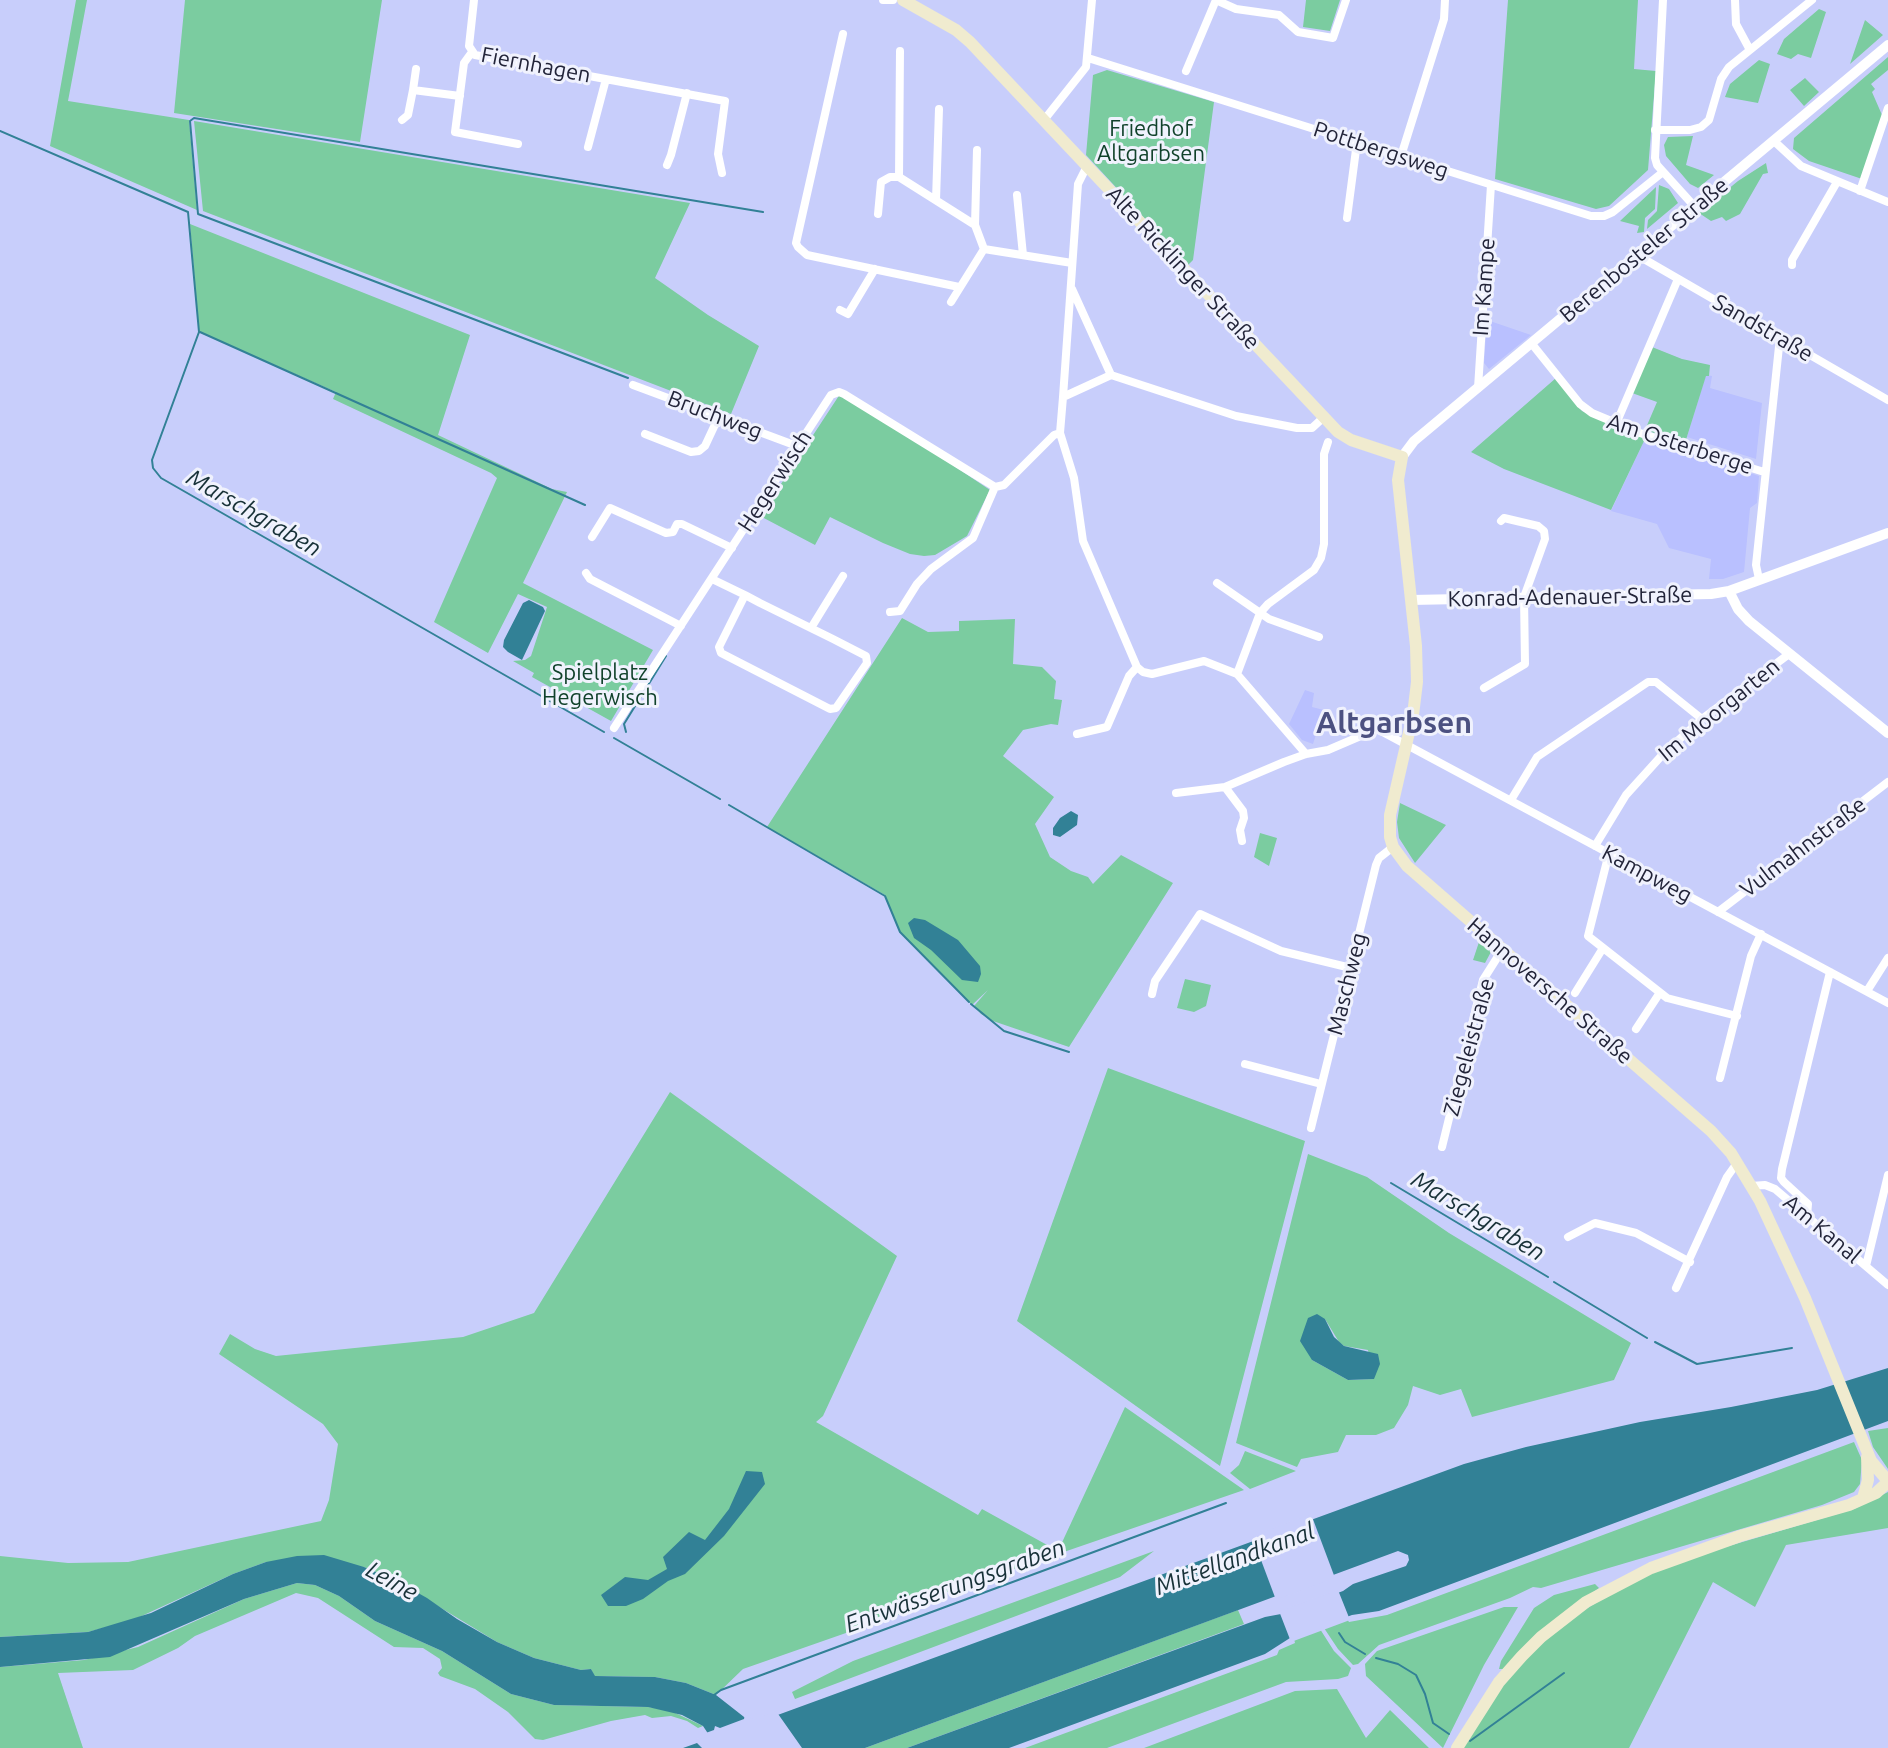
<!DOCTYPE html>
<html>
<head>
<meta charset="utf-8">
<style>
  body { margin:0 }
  canvas { display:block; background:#c8cefb }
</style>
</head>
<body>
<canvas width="1888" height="1748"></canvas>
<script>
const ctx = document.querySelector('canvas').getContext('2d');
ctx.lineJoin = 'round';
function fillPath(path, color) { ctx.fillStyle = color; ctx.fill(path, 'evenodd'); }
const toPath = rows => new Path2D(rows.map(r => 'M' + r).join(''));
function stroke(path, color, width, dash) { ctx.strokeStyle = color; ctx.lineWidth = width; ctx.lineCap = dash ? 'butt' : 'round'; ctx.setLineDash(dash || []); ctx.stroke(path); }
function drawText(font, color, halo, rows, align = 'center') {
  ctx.font = font + ' Ubuntu,sans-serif'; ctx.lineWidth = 6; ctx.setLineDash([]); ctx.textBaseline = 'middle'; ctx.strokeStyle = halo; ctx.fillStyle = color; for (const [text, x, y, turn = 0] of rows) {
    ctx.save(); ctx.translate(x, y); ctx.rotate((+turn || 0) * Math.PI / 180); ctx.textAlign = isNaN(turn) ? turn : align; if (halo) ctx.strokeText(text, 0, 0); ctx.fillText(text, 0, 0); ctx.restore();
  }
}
const built = toPath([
  [1487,320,1531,335,1489,369,1484,363],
  [1706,375,1712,376,1710,388,1762,403,1756,459,1687,437],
  [1645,439,1759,476,1757,503,1750,508,1744,572,1723,579,1709,579,1711,559,1669,548,1657,524,1611,511],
  [1305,690,1314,693,1312,707,1324,710,1313,744,1302,740,1289,724]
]);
const green = toPath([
  [76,0,87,0,68,101,189,120,197,210,50,146],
  [185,0,382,0,360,142,174,113],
  [1306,0,1340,0,1330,31,1303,27],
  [1508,0,1638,0,1634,69,1656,71,1648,170,1609,206,1596,209,1495,179],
  [1819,9,1826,12,1811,58,1798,54,1791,59,1777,54,1784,39],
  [1865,20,1883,35,1850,64],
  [1888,57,1888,70,1871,84,1875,89,1872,92,1882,115,1862,179,1809,161,1793,149,1794,138],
  [1759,60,1770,64,1758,103,1725,97,1730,84],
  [1107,70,1214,102,1193,260,1188,265,1086,155,1093,75],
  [1805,78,1819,92,1804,106,1790,90],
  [194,121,690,203,655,278,708,315,759,346,731,414,203,211],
  [1693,136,1686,165,1714,175,1698,188,1690,184,1666,156,1664,145,1668,137],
  [1766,163,1768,173,1763,174,1740,214,1726,221,1722,217,1711,221,1699,213,1738,181],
  [1659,185,1669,189,1678,203,1647,229,1648,220,1657,211],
  [1656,187,1655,209,1645,218,1644,232,1637,233,1639,226,1620,221],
  [190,224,470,335,438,435,552,489,567,492,523,583,653,650,611,721,532,677,534,673,513,661,525,660,531,656,547,607,518,594,488,653,434,622,497,478,491,473,333,399,336,392,199,332],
  [1652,347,1682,359,1710,365,1709,376,1706,376,1685,443,1645,430,1657,402,1632,393],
  [1556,378,1582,411,1645,439,1611,510,1504,469,1471,452],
  [842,391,990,490,967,536,935,555,924,556,910,554,883,543,830,517,815,545,760,516],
  [902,618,928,632,959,631,959,621,1015,619,1013,664,1042,667,1056,681,1054,699,1062,700,1058,725,1051,724,1023,730,1003,756,1054,797,1035,824,1050,857,1071,871,1088,877,1093,884,1121,855,1173,883,1069,1047,993,1021,981,1014,974,1006,988,990,972,1005,900,932,885,895,767,827],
  [1400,803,1446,825,1415,863,1399,838,1397,822],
  [1260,833,1277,838,1269,866,1254,857],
  [1480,939,1492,950,1485,963,1473,960],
  [1185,979,1211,985,1206,1006,1194,1012,1177,1008],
  [1108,1068,1305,1141,1220,1466,1017,1321],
  [670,1092,897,1256,823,1416,816,1422,978,1515,982,1509,1058,1551,1125,1407,1244,1490,933,1597,932,1595,926,1605,743,1669,716,1695,686,1683,655,1677,594,1676,591,1669,581,1670,534,1658,497,1642,395,1580,364,1567,266,1562,233,1574,133,1620,88,1632,0,1637,0,1556,68,1563,128,1562,321,1521,329,1500,338,1444,323,1424,219,1354,230,1334,255,1349,276,1356,463,1337,534,1313],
  [1308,1154,1367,1177,1449,1233,1631,1343,1614,1380,1472,1417,1461,1389,1440,1395,1413,1386,1408,1405,1394,1428,1376,1435,1346,1435,1338,1452,1301,1459,1297,1467,1236,1443],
  [1325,1319,1339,1342,1344,1346,1368,1350,1374,1379,1348,1380,1312,1360],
  [1888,1428,1888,1469,1873,1447,1868,1431],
  [1854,1442,1862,1460,1860,1484,1854,1492,1822,1505,1541,1588,1533,1587,1510,1598,1379,1645,1358,1664,1353,1665,1338,1649,1324,1628,1347,1619,1349,1622,1387,1615],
  [1245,1451,1296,1471,1250,1489,1230,1473,1239,1465],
  [1888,1492,1888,1528,1786,1545,1755,1607,1713,1582,1629,1748,1461,1748,1501,1687,1533,1651,1576,1615,1635,1579,1695,1556,1854,1509],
  [1154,1551,1120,1577,795,1699,792,1692,853,1661],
  [297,1583,315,1585,339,1596,375,1621,442,1651,511,1694,554,1705,648,1707,669,1710,703,1726,698,1728,687,1721,671,1716,652,1718,645,1715,611,1721,543,1740,535,1739,508,1712,475,1689,440,1676,438,1673,442,1668,440,1659,423,1648,394,1647,318,1598,296,1593,195,1636,178,1648,133,1670,58,1673,83,1748,0,1748,0,1667,84,1660,138,1647,244,1599],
  [1595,1584,1599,1588,1556,1619,1503,1669,1499,1669,1501,1661,1534,1608,1554,1595],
  [1504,1607,1518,1607,1484,1665,1443,1748,1366,1676,1365,1664,1377,1651],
  [1238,1610,1244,1624,907,1748,865,1748],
  [1320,1629,1334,1651,1351,1668,1348,1676,1338,1679,1286,1682,1107,1748,1025,1748,1277,1655,1279,1650,1295,1643,1294,1639],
  [1337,1689,1366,1738,1390,1710,1429,1748,1144,1748,1295,1691]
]);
const water = toPath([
  [529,600,543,607,545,611,522,660,508,652,503,647,504,640,523,603],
  [1071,811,1078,815,1077,825,1060,837,1053,835,1053,828,1060,818],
  [914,918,925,920,958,940,980,966,981,974,978,982,962,980,931,950,914,938,908,923],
  [1317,1314,1325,1319,1334,1337,1344,1346,1378,1354,1380,1364,1374,1379,1348,1380,1312,1360,1300,1341,1308,1318],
  [1888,1368,1888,1421,1379,1611,1352,1615,1290,1638,1265,1654,1009,1748,907,1748,1265,1617,1281,1614,1343,1591,1353,1584,1406,1566,1409,1560,1408,1555,1398,1551,865,1748,683,1748,711,1738,703,1726,682,1715,648,1707,554,1705,511,1694,442,1651,375,1621,339,1596,315,1585,297,1583,244,1599,110,1657,0,1667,0,1637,88,1632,151,1613,233,1574,266,1562,297,1556,324,1555,364,1567,395,1580,427,1598,457,1619,497,1642,534,1658,581,1670,591,1669,595,1676,655,1677,686,1683,716,1695,753,1724,1464,1464,1526,1447,1640,1422,1731,1407,1817,1390],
  [746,1471,762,1472,765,1484,724,1536,685,1574,668,1581,643,1599,626,1606,608,1606,601,1595,625,1577,648,1580,667,1569,663,1557,689,1532,705,1540,729,1509]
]);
const pier = toPath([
  [1311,1514,1335,1578,1276,1600,1252,1536],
  [1338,1590,1350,1620,1291,1642,1279,1611],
  [776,1711,802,1748,702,1748,694,1740,705,1737,703,1734,714,1730,715,1726,720,1728,744,1719,745,1714,754,1719]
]);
const stream = toPath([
  [0,131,188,212,199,332,152,460,153,468,161,478,604,732],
  [200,332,585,505],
  [628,378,198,214,190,121,194,118,763,212],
  [626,732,624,724,666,656],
  [614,738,720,799],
  [729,805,885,896,900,932,969,1002],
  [971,1004,1004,1031,1069,1052],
  [1391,1183,1548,1277],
  [1554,1282,1647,1338],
  [1655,1342,1697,1364,1792,1348],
  [1339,1633,1345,1642,1365,1654],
  [1376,1658,1398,1664,1416,1675,1425,1694,1433,1723,1449,1734],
  [714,1695,721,1690,1226,1503],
  [1470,1741,1564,1673]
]);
const minor = toPath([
  [474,0,469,46,475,55,725,101,718,154,722,173],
  [883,0,893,0],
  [1216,0,1236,9,1279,15,1298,32,1333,38,1346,0],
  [1663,0,1655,158,1657,165,1695,207],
  [1735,0,1736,24,1750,50],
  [843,34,796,243,798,247,807,255,959,287],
  [472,52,464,63,455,132,518,144],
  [1088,58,1591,216,1604,216,1613,212,1663,172],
  [1186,71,1216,0],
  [413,90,416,69],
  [402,120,408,115,413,90,460,96],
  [1044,120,1086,67,1092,0],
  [1655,130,1690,130,1701,127,1709,120,1721,79,1729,67,1812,0],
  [1775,142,1801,166,1888,202],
  [588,147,606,79],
  [1401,156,1444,19,1445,0],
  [667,165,671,155,687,93],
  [899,177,900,51],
  [1860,191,1888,108],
  [1017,195,1023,255],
  [936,200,939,109],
  [878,214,881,182,890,177,899,177,975,225,984,249],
  [1347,218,1357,142],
  [975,225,977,150],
  [1637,255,1888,400],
  [1792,265,1792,260,1837,182],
  [1072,289,1111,375],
  [951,302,984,249,1072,263],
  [840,310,848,314,875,269],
  [1532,344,1580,404,1592,413,1640,433,1764,472],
  [633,385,797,446],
  [1478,388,1491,185],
  [1063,397,1078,184,1087,166],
  [1616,424,1678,279],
  [645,434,691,452,699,451,705,446,719,416],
  [592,537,610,508,666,533,673,532,677,524,682,524,732,548],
  [586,573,590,579,681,626],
  [712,579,745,595,760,603,833,639,866,656,867,663,836,708,830,709,721,653,719,647,745,595],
  [1759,579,1756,565,1780,337],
  [1217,583,1269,619,1319,637],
  [890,612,900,611,917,584,931,569,973,538,995,487],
  [811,628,843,576],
  [1237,674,1260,613,1268,604,1314,570,1321,558,1324,544,1324,454,1328,442],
  [1484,688,1525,664,1524,597,1545,539,1544,531,1538,526,1504,518,1501,521],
  [614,728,831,395,839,392,844,394,995,487,1004,485,1054,435,1060,433],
  [1077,734,1107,727,1129,676,1137,667],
  [1306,754,1237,674,1204,661,1152,674,1143,672,1137,667,1083,541,1074,478,1060,433,1063,397,1111,375,1236,416,1297,428,1312,428,1324,417],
  [1225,787,1243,811,1244,818,1240,830,1242,841],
  [1176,793,1225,787,1284,762,1306,754,1328,750,1377,729,1888,1003],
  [1511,800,1537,757,1648,682,1656,682,1702,719],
  [1595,846,1626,795,1664,753,1702,719,1789,654],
  [1609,853,1588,936,1667,998,1737,1016],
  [1718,912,1888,782],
  [1867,991,1888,958],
  [1575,993,1603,948],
  [1152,994,1155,981,1200,914,1281,951,1351,968],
  [1636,1029,1659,994],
  [1245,1064,1321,1084],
  [1720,1078,1751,956,1761,934],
  [1311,1128,1376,865,1379,858,1393,847],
  [1442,1147,1483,980,1502,950],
  [1751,1186,1765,1185,1775,1189,1888,1285],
  [1807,1216,1808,1204,1784,1182,1781,1178,1782,1169,1830,972],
  [1568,1237,1595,1223,1636,1233,1690,1262],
  [1866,1266,1888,1175],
  [1676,1288,1727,1177,1737,1163]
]);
const tertiary = toPath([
  [1402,457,1414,441,1888,45],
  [1729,591,1738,609,1749,621,1888,733],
  [1411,600,1711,594,1729,591,1888,533]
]);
const secondary = toPath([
  [903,0,956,30,970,42,1338,432,1351,440,1402,457,1398,480,1416,646,1417,682,1413,715,1390,815,1390,837,1393,847,1407,866,1711,1131,1731,1153,1760,1201,1805,1298,1871,1461,1888,1481],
  [1863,1498,1868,1480,1867,1457],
  [1457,1748,1499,1682,1522,1656,1541,1637,1586,1602,1651,1568,1740,1536,1849,1505,1876,1493,1888,1482]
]);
const streetNames = [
  ["Fiernhagen",536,65,11],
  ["Pottbergsweg",1381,150,18],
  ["Berenbosteler Straße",1644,250,-40],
  ["Alte Ricklinger Straße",1183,268,47],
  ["Im Kampe",1484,287,-86],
  ["Sandstraße",1763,328,30],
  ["Bruchweg",715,415,21],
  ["Am Osterberge",1680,444,18],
  ["Hegerwisch",775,481,-57],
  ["Konrad-Adenauer-Straße",1570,597,-1],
  ["Im Moorgarten",1719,710,-39],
  ["Vulmahnstraße",1803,847,-37],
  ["Kampweg",1647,874,28],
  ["Maschweg",1347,984,-76],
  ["Hannoversche Straße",1550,991,41],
  ["Ziegeleistraße",1469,1047,-75],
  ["Am Kanal",1822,1229,40]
];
const parkNames = [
  ["Friedhof",1151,129],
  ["Altgarbsen",1151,154],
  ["Spielplatz",600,673],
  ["Hegerwisch",600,698]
];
const waterNames = [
  ["Marschgraben",254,513,30],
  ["Marschgraben",1478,1216,31],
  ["Mittellandkanal",1235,1559,-20],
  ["Leine",392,1581,29],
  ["Entwässerungsgraben",955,1586,-20]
];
const districtNames = [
  ["Altgarbsen",1394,723]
];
fillPath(built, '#b9c0ff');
fillPath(green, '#7bcca0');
fillPath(water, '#328196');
fillPath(pier, '#c8cefb');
stroke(stream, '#328196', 2);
stroke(minor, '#fff', 8);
stroke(tertiary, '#fff', 10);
stroke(secondary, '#f0ebcf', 12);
drawText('22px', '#222439', '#f0f2fd', streetNames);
drawText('22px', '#11422b', '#f0f2fd', parkNames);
drawText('italic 24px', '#183138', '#f0f2fd', waterNames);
drawText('bold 30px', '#4c5181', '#f0f2fd', districtNames);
</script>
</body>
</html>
